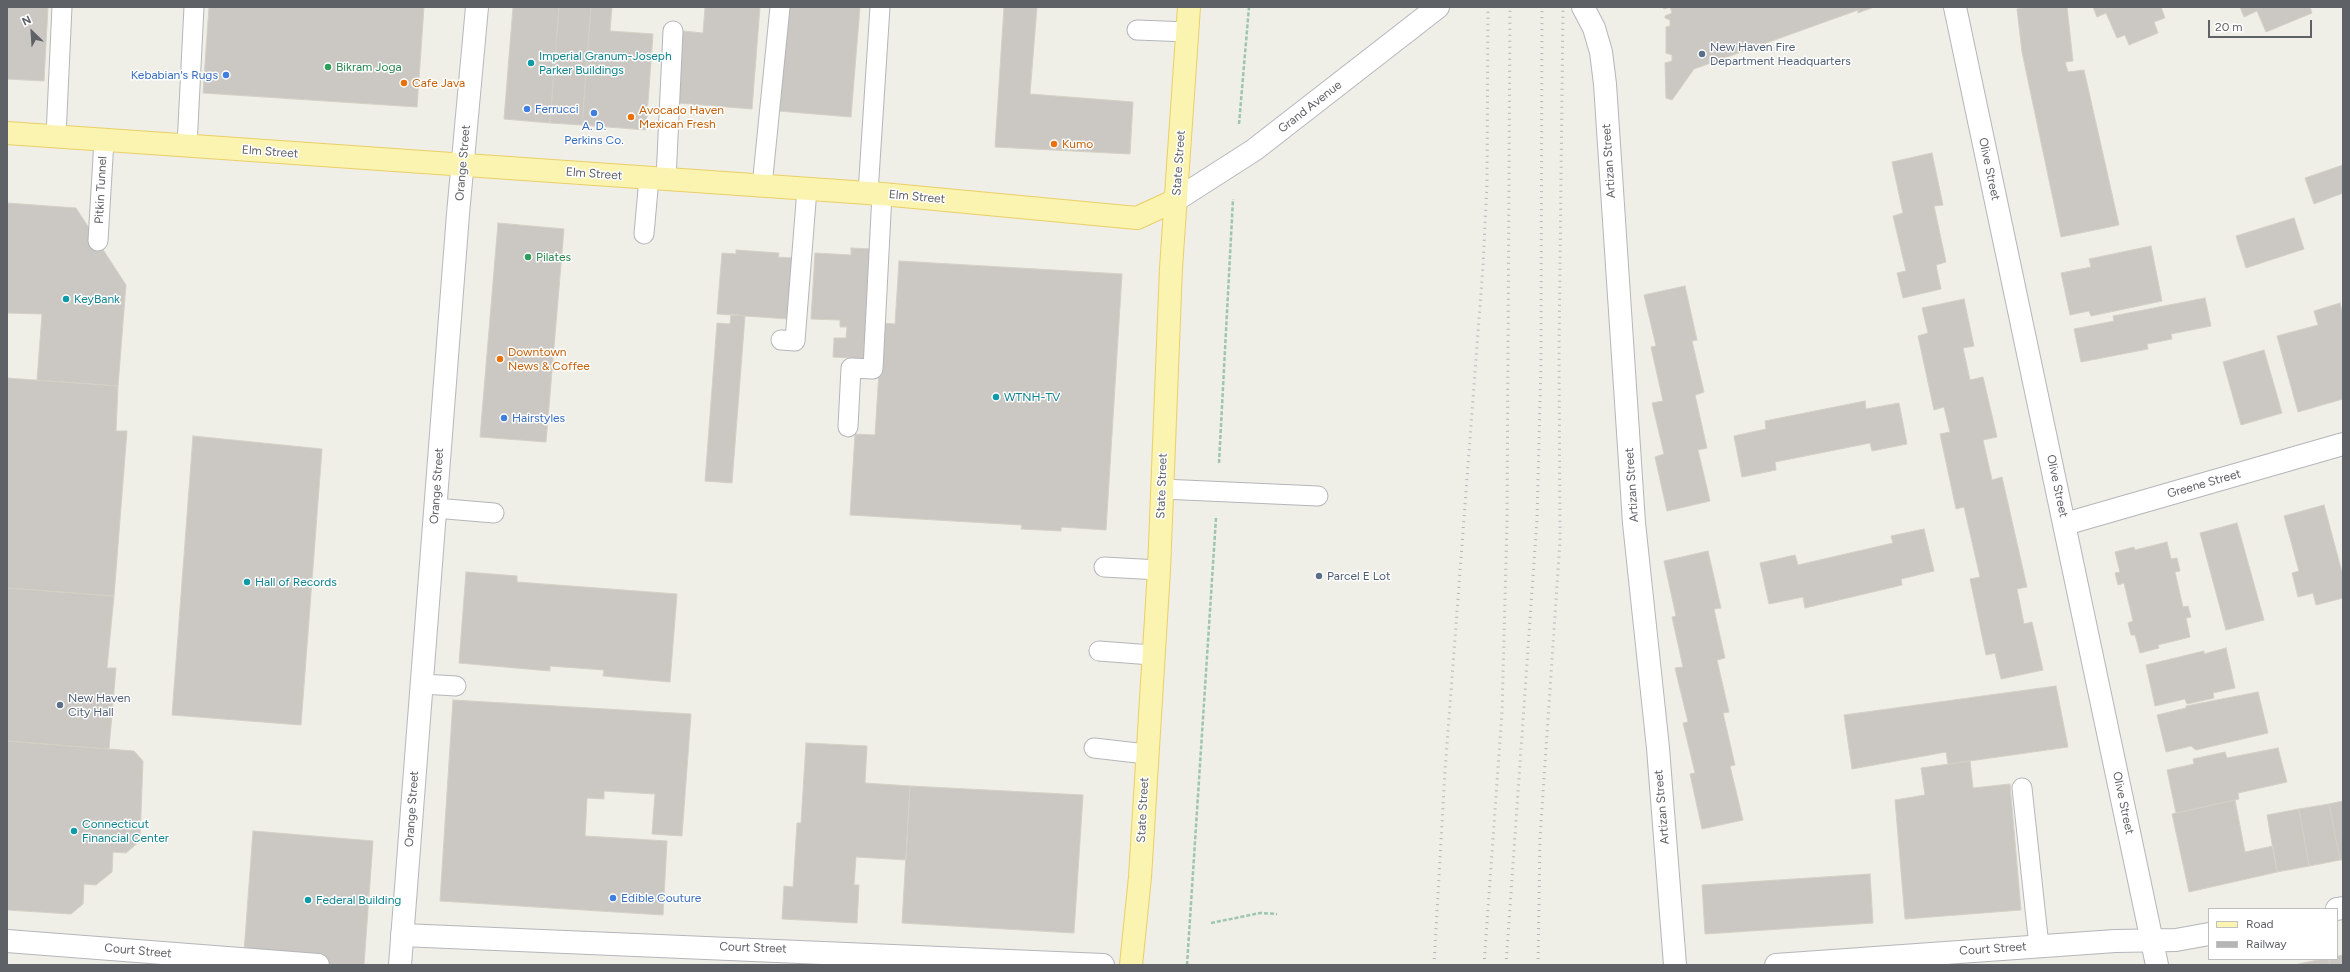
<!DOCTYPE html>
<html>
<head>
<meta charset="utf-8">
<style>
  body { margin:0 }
  #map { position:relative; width:2350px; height:972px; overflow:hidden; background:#efeee7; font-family:Figtree,sans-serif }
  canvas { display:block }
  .frame { position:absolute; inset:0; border:8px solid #5e6166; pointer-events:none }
  .legend { position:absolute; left:2208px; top:908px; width:130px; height:52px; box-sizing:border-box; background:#fff; border:1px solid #bfc0c2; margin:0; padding:5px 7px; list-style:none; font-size:12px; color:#5e6166 }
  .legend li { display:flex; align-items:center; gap:8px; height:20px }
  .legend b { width:20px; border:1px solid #bfc0c2 }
  .north { position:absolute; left:12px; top:12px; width:40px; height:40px; -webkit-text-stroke:3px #fff; paint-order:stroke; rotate:335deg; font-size:11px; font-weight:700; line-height:16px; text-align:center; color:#5e6166 }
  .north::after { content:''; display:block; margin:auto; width:14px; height:18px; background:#5e6166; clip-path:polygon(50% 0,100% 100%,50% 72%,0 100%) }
  .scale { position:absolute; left:2208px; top:20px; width:104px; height:18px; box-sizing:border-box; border:2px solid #5e6166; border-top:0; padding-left:5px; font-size:12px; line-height:14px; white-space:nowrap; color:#5e6166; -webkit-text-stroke:3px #fff; paint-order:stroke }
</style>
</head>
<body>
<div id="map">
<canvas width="2350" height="972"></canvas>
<div class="frame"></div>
<ul class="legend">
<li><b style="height:5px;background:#fbf4b0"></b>Road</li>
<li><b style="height:5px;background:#b5b5b6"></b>Railway</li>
</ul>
<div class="north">N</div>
<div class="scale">20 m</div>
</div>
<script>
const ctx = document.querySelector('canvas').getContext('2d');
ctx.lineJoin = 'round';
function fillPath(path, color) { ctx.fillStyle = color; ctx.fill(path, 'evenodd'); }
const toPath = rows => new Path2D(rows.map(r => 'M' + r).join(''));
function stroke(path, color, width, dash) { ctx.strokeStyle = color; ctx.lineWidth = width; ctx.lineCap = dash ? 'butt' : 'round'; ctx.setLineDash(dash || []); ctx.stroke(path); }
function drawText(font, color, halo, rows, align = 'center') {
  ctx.font = font + ' Figtree,sans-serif'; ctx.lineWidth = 3; ctx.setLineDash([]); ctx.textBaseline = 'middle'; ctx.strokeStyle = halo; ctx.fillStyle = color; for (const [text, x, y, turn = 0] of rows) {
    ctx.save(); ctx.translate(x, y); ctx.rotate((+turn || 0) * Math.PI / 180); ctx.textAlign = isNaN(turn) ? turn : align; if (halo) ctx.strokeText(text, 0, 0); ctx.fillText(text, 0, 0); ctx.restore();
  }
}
const building = toPath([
  [7,7,48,7,44,81,7,79,7,7],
  [209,7,424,7,417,107,203,93,209,7],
  [513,7,559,7,550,123,504,119,513,7],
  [559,7,591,7,582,125,550,123,559,7],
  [591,7,612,7,610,31,653,34,646,130,582,125,591,7],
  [705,7,760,7,752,109,677,103,683,31,703,33,705,7],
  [787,7,860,7,851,117,778,111,787,7],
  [1004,7,1037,7,1030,94,1133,102,1130,154,995,147,1004,7],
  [1663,7,1874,7,1858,13,1858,10,1694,69,1672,100,1666,98,1665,63,1672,61,1672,55,1666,53,1666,27,1670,26,1670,20,1665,18,1665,16,1672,13,1670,7,1664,9,1663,7],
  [2027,7,2067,7,2073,61,2065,62,2068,72,2084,70,2119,225,2061,237,2022,52,2017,9,2027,7],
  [2093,7,2161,7,2165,18,2154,22,2158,33,2129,45,2125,35,2117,38,2106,13,2097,17,2093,7],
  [2240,7,2310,7,2312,13,2266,32,2257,11,2244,17,2240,7],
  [1932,153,1943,205,1934,206,1946,262,1936,265,1941,289,1903,298,1897,273,1906,271,1893,216,1903,213,1892,162,1932,153],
  [2343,165,2343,193,2314,204,2305,178,2343,165],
  [7,203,76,208,126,285,118,386,37,380,42,314,7,313,7,203],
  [2294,218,2304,249,2246,268,2236,236,2294,218],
  [498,223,564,229,546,442,480,437,498,223],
  [2151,246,2162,301,2091,316,2089,311,2070,315,2061,273,2091,267,2089,259,2151,246],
  [851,248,872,249,865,359,833,357,834,338,846,338,847,327,840,327,840,320,811,319,815,253,851,255,851,248],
  [736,250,779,253,778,257,794,258,789,319,717,314,722,253,736,254,736,250],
  [899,261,1122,274,1106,530,1061,527,1061,531,1021,529,1022,525,850,515,855,434,875,435,882,323,895,324,899,261],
  [1685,286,1697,340,1692,341,1704,392,1695,395,1707,448,1698,450,1710,501,1667,511,1655,457,1664,454,1652,403,1663,401,1651,347,1656,346,1644,295,1685,286],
  [2205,298,2211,326,2171,334,2172,339,2147,344,2148,349,2081,362,2074,329,2114,321,2113,316,2205,298],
  [1964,299,1974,346,1963,348,1970,380,1983,377,1997,437,1983,440,1992,480,2002,477,2027,587,2017,589,2024,624,2032,622,2043,670,2001,679,1995,653,1986,655,1970,579,1980,577,1964,507,1956,509,1940,434,1950,432,1944,407,1934,410,1918,336,1928,333,1922,308,1964,299],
  [2340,303,2343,315,2343,399,2298,412,2277,336,2318,325,2314,311,2340,303],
  [731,314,745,316,732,483,705,481,717,323,730,324,731,314],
  [2264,350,2282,413,2241,425,2223,362,2264,350],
  [7,378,118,386,116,431,127,431,114,596,7,588,7,378],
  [1865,401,1866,409,1899,403,1907,444,1872,451,1870,443,1775,462,1776,470,1742,477,1734,436,1766,429,1765,421,1865,401],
  [193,436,322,449,301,725,172,715,193,436],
  [2324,505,2343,576,2343,598,2316,605,2313,593,2298,597,2292,573,2299,571,2284,516,2324,505],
  [2237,523,2264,620,2226,630,2200,533,2237,523],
  [1924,529,1934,571,1901,579,1902,585,1805,608,1803,597,1769,604,1760,563,1795,555,1798,565,1893,543,1891,536,1924,529],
  [2167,542,2171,559,2177,558,2180,571,2175,572,2183,607,2188,606,2191,617,2186,618,2190,637,2158,645,2159,648,2140,653,2135,635,2131,635,2128,623,2133,621,2124,583,2118,585,2115,573,2120,572,2115,552,2134,547,2135,550,2167,542],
  [1708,551,1721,608,1714,609,1725,658,1717,660,1729,712,1723,713,1735,765,1730,766,1743,820,1702,829,1690,774,1695,773,1683,723,1688,722,1675,668,1683,667,1672,617,1676,616,1664,561,1708,551],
  [466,572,517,576,517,582,677,594,670,682,603,676,604,670,550,666,550,671,459,663,466,572],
  [7,588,114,596,107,668,116,668,109,749,7,741,7,588],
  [2226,648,2235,688,2213,693,2214,698,2187,704,2185,699,2155,706,2146,665,2204,651,2204,654,2226,648],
  [2056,686,2068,747,1948,764,1946,752,1852,769,1844,715,2056,686],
  [2258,692,2268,733,2196,750,2191,746,2166,752,2157,715,2186,708,2186,706,2258,692],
  [453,700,691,714,682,836,652,834,655,794,604,791,604,799,587,798,585,836,667,841,663,915,440,901,453,700],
  [7,741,134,751,143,761,140,841,126,853,113,852,112,872,96,885,84,884,83,904,71,914,7,910,7,741],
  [806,743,867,746,865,783,910,786,906,860,856,857,854,885,859,885,857,923,782,919,784,886,793,887,797,823,801,823,806,743],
  [2278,748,2287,782,2238,793,2239,799,2235,800,2176,813,2167,770,2194,764,2193,759,2225,752,2227,758,2278,748],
  [1970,761,1973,788,2010,784,2021,910,1905,919,1895,800,1925,795,1921,768,1970,761],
  [910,786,1083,795,1074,933,902,923,910,786],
  [2235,800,2245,852,2273,846,2277,872,2189,892,2172,814,2235,800],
  [2343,801,2343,860,2340,860,2329,804,2343,801],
  [2329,804,2340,860,2309,866,2299,809,2329,804],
  [2299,809,2309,866,2277,872,2267,815,2299,809],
  [253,831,373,841,364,965,243,965,253,831],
  [1870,874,1873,923,1705,934,1702,885,1870,874],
  [2343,955,2343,965,2330,965,2329,959,2337,959,2337,956,2343,955],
  [2322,959,2329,959,2330,965,2294,965,2322,959]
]);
const path = toPath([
  [1239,124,1249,7],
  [1219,463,1233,199],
  [1211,923,1260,913,1277,914],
  [1187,965,1216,518]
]);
const service = toPath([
  [1137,30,1188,32],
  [56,136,62,7],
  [187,146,194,7],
  [666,179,673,31],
  [762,186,780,7],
  [868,193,880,7],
  [644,234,649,178],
  [98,241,104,140],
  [781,340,795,341,807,189],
  [848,427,851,368,873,369,882,194],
  [1162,489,1318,496],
  [435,508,494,513],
  [1104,567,1159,570],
  [1099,651,1152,655],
  [422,684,456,686],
  [1094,748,1146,754],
  [2022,788,2039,946]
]);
const pedestrian = toPath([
  [7,941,318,965]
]);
const minor = toPath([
  [1583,7,1594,28,1601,52,1605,84,1634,523,1658,748,1675,965],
  [2065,524,2343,444],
  [2337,909,2343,908],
  [1776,965,2115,941,2176,940,2209,934]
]);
const tertiary = toPath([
  [1955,7,2157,965],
  [402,935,1103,965]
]);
const secondary = toPath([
  [1176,200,1254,150,1438,7],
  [400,965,458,214,477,7]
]);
const primary = toPath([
  [7,133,882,194,1137,218,1176,200],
  [1131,965,1140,877,1159,570,1171,268,1189,7]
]);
const rail = toPath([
  [1434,965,1445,771,1483,266,1487,183,1488,7],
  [1484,965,1502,712,1507,524,1510,7],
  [1506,965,1537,519,1541,364,1542,7],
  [1538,965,1540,838,1560,541,1559,352,1563,7]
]);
const markers = [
  [1702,54,4,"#5c6f8a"],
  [531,63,4,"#0f9aa8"],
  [328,67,4,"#2e9e5b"],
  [226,75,4,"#3f7fe0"],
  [404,83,4,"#e8710a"],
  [527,109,4,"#3f7fe0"],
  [594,113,4,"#3f7fe0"],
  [631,117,4,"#e8710a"],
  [1054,144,4,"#e8710a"],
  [528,257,4,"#2e9e5b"],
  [66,299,4,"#0f9aa8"],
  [500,359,4,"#e8710a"],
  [996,397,4,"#0f9aa8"],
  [504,418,4,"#3f7fe0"],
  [1319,576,4,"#5c6f8a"],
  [247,582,4,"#0f9aa8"],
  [60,705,4,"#5c6f8a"],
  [74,831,4,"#0f9aa8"],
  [613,898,4,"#3f7fe0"],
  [308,900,4,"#0f9aa8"]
];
const serviceNames = [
  ["New Haven Fire",1710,47],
  ["Department Headquarters",1710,61],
  ["Parcel E Lot",1327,576],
  ["New Haven",68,698],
  ["City Hall",68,712]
];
const cultureNames = [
  ["Imperial Granum-Joseph",539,56],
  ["Parker Buildings",539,70],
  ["KeyBank",74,299],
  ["WTNH-TV",1004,397],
  ["Hall of Records",255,582],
  ["Connecticut",82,824],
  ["Financial Center",82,838],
  ["Federal Building",316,900]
];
const leisureNames = [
  ["Bikram Joga",336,67],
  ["Pilates",536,257]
];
const shopNames = [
  ["Kebabian's Rugs",218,75,"right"],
  ["Ferrucci",535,109],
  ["A. D.",594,126,"center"],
  ["Perkins Co.",594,140,"center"],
  ["Hairstyles",512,418],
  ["Edible Couture",621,898]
];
const foodNames = [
  ["Cafe Java",412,83],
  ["Avocado Haven",639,110],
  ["Mexican Fresh",639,124],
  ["Kumo",1062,144],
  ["Downtown",508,352],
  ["News & Coffee",508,366]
];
const streetNames = [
  ["Grand Avenue",1310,107,-38],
  ["Elm Street",270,152,4],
  ["Artizan Street",1609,161,-94],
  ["Orange Street",463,163,-85],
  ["State Street",1179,163,-86],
  ["Olive Street",1989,169,78],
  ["Elm Street",594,174,4],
  ["Pitkin Tunnel",101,190,-87],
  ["Elm Street",917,197,5],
  ["Greene Street",2204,484,-16],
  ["Artizan Street",1632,485,-94],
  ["Orange Street",437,486,-86],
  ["State Street",1162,486,-88],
  ["Olive Street",2057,486,78],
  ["Olive Street",2123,803,78],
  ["Artizan Street",1662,807,-95],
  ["Orange Street",412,809,-86],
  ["State Street",1143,810,-87],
  ["Court Street",753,948,2],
  ["Court Street",1993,949,-4],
  ["Court Street",138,951,5]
];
fillPath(building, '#cbc8c4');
stroke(building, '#d4d0c5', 1);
stroke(service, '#b4b6ba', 21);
stroke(pedestrian, '#b4b6ba', 24);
stroke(minor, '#b4b6ba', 24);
stroke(tertiary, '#b4b6ba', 24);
stroke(secondary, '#b5b8bd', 24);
stroke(primary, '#eacf65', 24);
stroke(path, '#9ec6ad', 2.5, [4, 2]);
stroke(service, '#fff', 19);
stroke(pedestrian, '#fff', 22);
stroke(minor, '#fff', 22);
stroke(tertiary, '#fff', 22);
stroke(secondary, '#fff', 22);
stroke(primary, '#fbf4b0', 22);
stroke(rail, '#b5b5b6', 3, [1, 5]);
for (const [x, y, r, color] of markers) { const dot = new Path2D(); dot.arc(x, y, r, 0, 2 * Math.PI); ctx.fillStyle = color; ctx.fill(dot); stroke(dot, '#fff', 1.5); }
drawText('12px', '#4e5e75', '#fff', serviceNames, 'left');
drawText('12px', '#0d838f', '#fff', cultureNames, 'left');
drawText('12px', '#27864d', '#fff', leisureNames, 'left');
drawText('12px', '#366cbe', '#fff', shopNames, 'left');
drawText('12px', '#c56008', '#fff', foodNames, 'left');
drawText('12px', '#5e6166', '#fff', streetNames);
</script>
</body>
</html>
